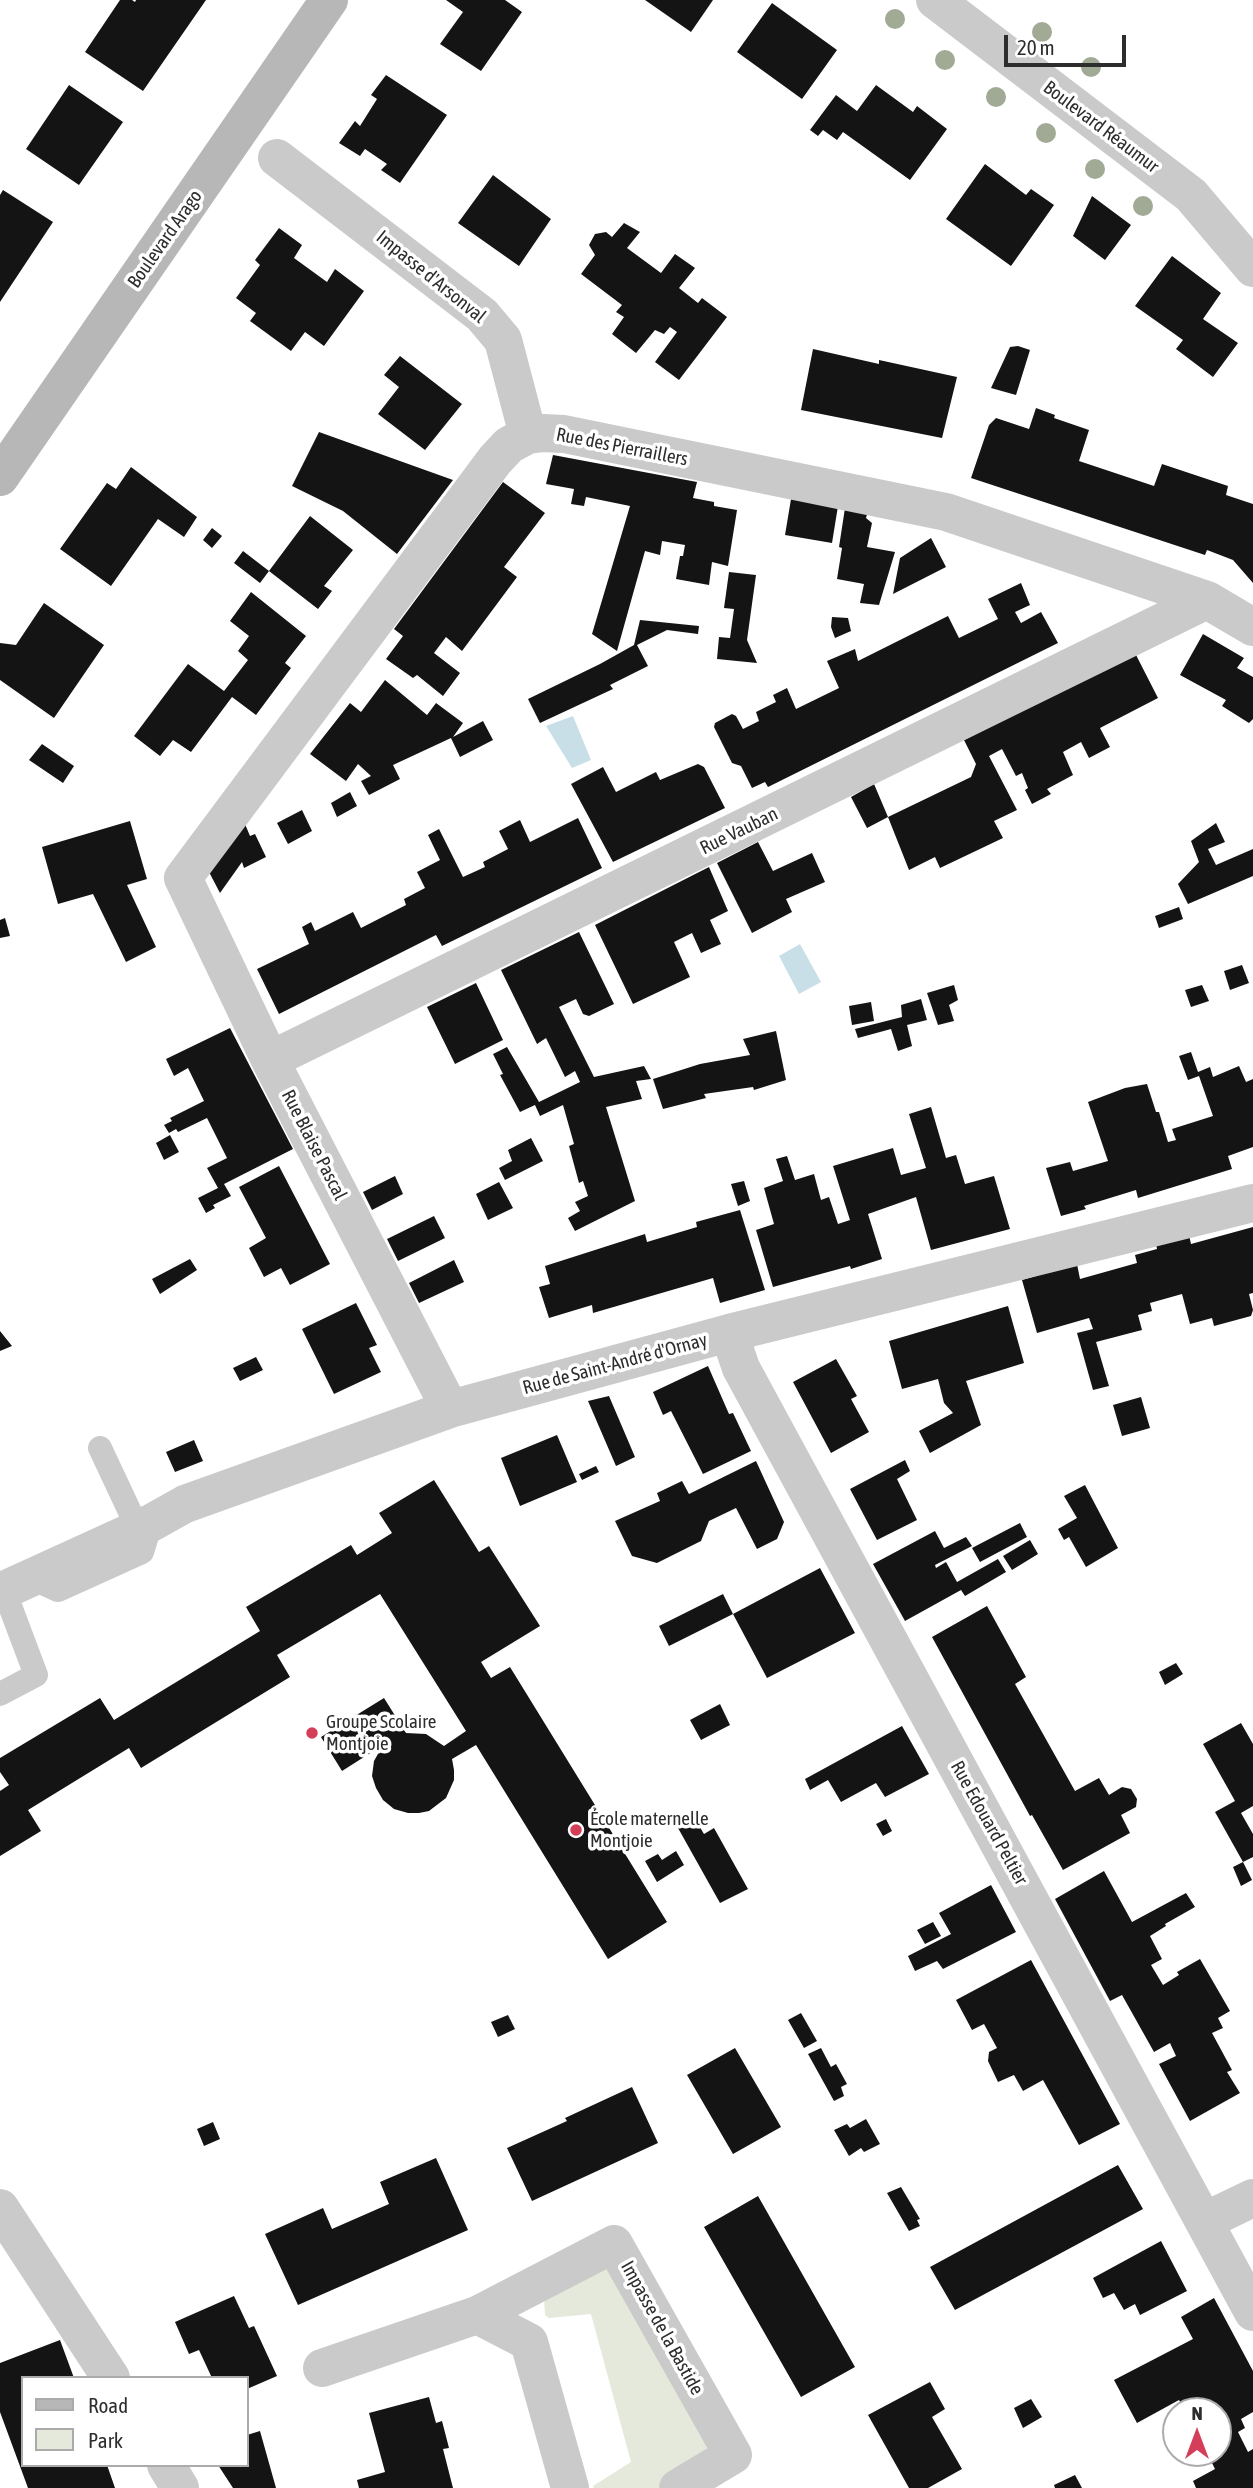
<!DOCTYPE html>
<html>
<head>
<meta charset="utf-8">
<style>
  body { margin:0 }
  #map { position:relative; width:1253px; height:2488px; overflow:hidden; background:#fff; font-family:"Asap Condensed",sans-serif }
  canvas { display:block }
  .legend { position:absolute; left:21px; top:2376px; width:228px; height:91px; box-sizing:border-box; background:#fff; border:2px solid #ababab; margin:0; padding:9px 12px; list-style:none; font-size:21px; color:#2d2d2d }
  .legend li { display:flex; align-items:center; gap:14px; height:35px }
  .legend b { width:35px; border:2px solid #ababab }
  .north { position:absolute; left:1162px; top:2397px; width:70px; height:70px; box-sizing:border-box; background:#fff; border:2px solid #ababab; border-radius:50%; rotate:0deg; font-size:19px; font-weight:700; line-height:28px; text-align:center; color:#2d2d2d }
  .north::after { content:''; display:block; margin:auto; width:24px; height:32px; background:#d53e59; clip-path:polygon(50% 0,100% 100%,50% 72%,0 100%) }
  .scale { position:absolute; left:1004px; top:35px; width:122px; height:32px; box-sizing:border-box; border:4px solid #2d2d2d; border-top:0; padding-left:9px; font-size:21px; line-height:24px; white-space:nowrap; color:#2d2d2d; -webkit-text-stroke:5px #fff; paint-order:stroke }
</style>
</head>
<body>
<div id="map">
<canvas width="1253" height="2488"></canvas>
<ul class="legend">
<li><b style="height:9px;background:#b7b7b7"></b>Road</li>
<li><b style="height:19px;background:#e4e9db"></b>Park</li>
</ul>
<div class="north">N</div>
<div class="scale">20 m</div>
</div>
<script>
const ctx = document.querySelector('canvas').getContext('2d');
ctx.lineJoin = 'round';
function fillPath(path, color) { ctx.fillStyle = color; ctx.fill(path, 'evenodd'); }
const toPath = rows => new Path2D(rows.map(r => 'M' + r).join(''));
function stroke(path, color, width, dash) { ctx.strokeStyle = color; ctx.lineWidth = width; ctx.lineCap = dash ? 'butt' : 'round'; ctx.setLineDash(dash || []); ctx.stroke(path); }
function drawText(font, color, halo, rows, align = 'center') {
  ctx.font = font + ' "Asap Condensed",sans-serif'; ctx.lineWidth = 7; ctx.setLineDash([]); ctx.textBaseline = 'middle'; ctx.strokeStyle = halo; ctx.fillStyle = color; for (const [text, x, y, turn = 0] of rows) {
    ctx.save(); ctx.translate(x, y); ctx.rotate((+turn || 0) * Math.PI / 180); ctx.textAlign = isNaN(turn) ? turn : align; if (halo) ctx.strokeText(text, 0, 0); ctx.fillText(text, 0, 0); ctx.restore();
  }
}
const green = toPath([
  [602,2269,611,2269,710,2441,705,2459,658,2488,594,2488,593,2486,631,2462,591,2314,549,2318,545,2315,544,2298]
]);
const water = toPath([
  [573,716,591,760,572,768,546,726],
  [800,944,821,982,799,994,779,956]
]);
const building = toPath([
  [120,0,132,0,135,2,136,0,206,0,143,91,85,52],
  [446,0,505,0,522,12,481,71,440,44,463,12],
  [645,0,713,0,691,32],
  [772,3,837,50,802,99,737,52],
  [386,75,447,115,400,183,381,170,387,164,365,149,360,156,339,143,355,121,360,126,377,99,371,95],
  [69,85,123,122,79,185,26,149],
  [876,85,913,112,917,106,947,129,910,180,843,132,837,140,823,130,818,136,810,130,836,95,857,111],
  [985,164,1026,195,1031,189,1054,205,1011,266,946,219],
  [493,175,551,219,519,266,458,223],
  [3,190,53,222,0,302,0,195],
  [1092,196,1131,225,1105,260,1073,236],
  [624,223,640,232,627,248,661,273,675,254,695,268,679,288,698,303,702,298,727,317,679,380,655,362,677,332,670,327,664,334,655,330,636,353,612,334,624,317,616,312,622,305,581,274,595,255,589,245,595,234,606,232,612,237],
  [279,228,302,245,294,258,327,282,335,269,364,291,324,346,305,332,291,351,250,321,256,313,236,298,260,265,255,260],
  [1172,256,1221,293,1203,319,1238,343,1213,377,1176,349,1183,340,1135,306],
  [1018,346,1030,350,1016,395,991,388,1010,347],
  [813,349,879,364,879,360,957,377,942,438,801,410],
  [400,356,462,404,425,450,378,414,399,387,384,375],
  [1036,408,1055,415,1054,418,1089,430,1079,461,1154,486,1162,464,1228,486,1226,495,1253,504,1253,583,1233,560,1207,550,1205,555,971,478,989,425,996,418,1029,429],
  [319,432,453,480,397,554,343,511,292,486],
  [553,455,697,482,693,498,714,502,714,506,737,510,728,566,712,562,709,585,676,579,680,556,683,556,685,545,662,541,660,555,645,551,617,651,592,634,630,506,586,497,584,506,571,504,574,489,546,484],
  [131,467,197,517,184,537,158,519,111,586,60,549,107,483,116,489],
  [503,482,545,513,504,567,517,577,462,651,446,637,434,653,460,673,443,696,417,675,413,678,386,659,403,636,394,629],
  [791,499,838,506,832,543,785,535],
  [845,508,868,511,866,518,872,523,867,547,895,552,879,605,860,603,864,584,837,579,842,548,839,547],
  [310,516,353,550,324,586,332,591,318,609,269,571],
  [212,528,222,536,212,548,203,540],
  [931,538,946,567,893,594,900,558],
  [243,551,269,571,260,583,234,563],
  [729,572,756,575,747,640,757,663,717,659,719,637,730,638,734,609,724,608],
  [1021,583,1030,605,1015,612,1021,623,1041,612,1058,643,768,787,765,782,752,788,741,766,732,763,714,727,715,723,732,714,736,716,743,729,759,721,756,712,776,702,773,695,787,688,796,709,839,688,827,661,855,649,858,661,948,616,959,638,998,619,988,599],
  [251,592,306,636,285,663,291,668,256,715,232,697,191,752,173,740,160,756,134,736,188,664,224,691,248,660,238,651,249,636,230,621],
  [44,603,104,645,54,718,0,680,0,643,16,645],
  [832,617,848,618,851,631,835,638,831,627],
  [640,620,699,626,698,634,667,630,637,645,648,666,610,685,613,689,540,723,528,699,600,664,634,645],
  [1203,634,1244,658,1237,668,1253,677,1253,719,1249,723,1222,706,1226,700,1180,675],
  [1135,653,1158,698,1100,728,1110,747,1089,758,1081,742,1063,752,1073,775,1047,789,1051,794,1032,804,1025,790,1028,788,1022,773,1016,776,1002,749,989,756,1017,810,994,821,1003,838,940,868,935,857,909,870,888,817,971,777,976,764,964,740],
  [385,680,427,715,436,703,463,723,453,737,483,721,493,740,460,757,451,738,393,765,400,779,369,795,361,781,371,776,358,764,346,781,310,754,350,703,361,712],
  [42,744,74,766,63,783,29,760],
  [698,764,704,767,725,808,613,862,571,784,603,767,616,792,656,772,660,780],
  [874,784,888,817,867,828,851,797],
  [350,792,357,806,337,817,331,803],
  [302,810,312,831,288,844,277,823],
  [578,818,602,868,442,946,436,935,279,1014,257,969,309,944,302,927,311,922,315,931,353,912,361,928,406,905,404,899,425,888,417,872,440,860,428,835,439,829,463,877,485,867,483,862,508,849,499,831,520,820,530,842],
  [130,821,147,879,127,885,156,947,126,962,93,894,58,904,42,847],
  [1216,823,1225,842,1208,849,1216,865,1253,849,1253,876,1188,904,1178,884,1199,862,1191,841],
  [245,824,250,836,255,834,266,857,244,868,242,862,220,893,209,872],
  [758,842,773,871,812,853,825,882,786,899,792,912,752,933,717,863],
  [709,867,728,911,710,920,721,944,701,953,692,933,674,942,690,977,633,1004,595,925],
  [1179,907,1183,919,1159,928,1155,916],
  [5,918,10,936,0,938,0,920],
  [579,932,614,1004,589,1016,583,1014,576,999,559,1007,594,1077,644,1066,651,1079,636,1081,642,1099,606,1107,635,1201,575,1231,568,1218,580,1211,575,1202,588,1196,583,1181,579,1183,569,1146,574,1144,563,1105,540,1116,535,1105,520,1112,500,1075,503,1074,493,1054,507,1047,539,1102,580,1082,575,1071,565,1077,546,1038,537,1044,501,970],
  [1242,965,1249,983,1230,990,1224,971],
  [476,983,503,1040,455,1064,427,1007],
  [954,985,958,1000,949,1005,954,1021,938,1025,927,993],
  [1202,985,1209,1001,1191,1007,1185,990],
  [921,999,927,1020,907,1025,912,1046,898,1051,891,1029,858,1038,855,1029,902,1017,901,1005],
  [871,1002,874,1021,852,1025,849,1006],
  [230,1028,293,1149,224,1184,231,1196,213,1205,215,1208,206,1213,198,1198,218,1188,207,1168,227,1158,207,1118,178,1132,176,1129,169,1133,164,1125,172,1121,170,1118,204,1101,188,1068,174,1076,166,1059],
  [776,1031,786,1080,754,1090,753,1087,704,1094,706,1098,663,1109,653,1079,700,1064,750,1055,743,1039],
  [1191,1052,1198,1072,1210,1067,1213,1077,1239,1066,1246,1082,1253,1079,1253,1147,1228,1156,1232,1169,1138,1198,1136,1190,1084,1206,1086,1209,1061,1216,1046,1168,1070,1162,1073,1171,1108,1161,1088,1102,1125,1088,1147,1084,1156,1112,1159,1112,1168,1142,1176,1140,1172,1129,1213,1116,1199,1076,1188,1080,1179,1056],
  [931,1107,946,1158,956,1155,965,1184,994,1176,1010,1229,931,1250,916,1197,868,1214,882,1259,851,1269,850,1266,773,1287,756,1230,774,1224,764,1188,783,1181,776,1159,787,1156,795,1180,814,1174,821,1200,829,1197,838,1224,850,1220,833,1166,893,1148,901,1175,926,1168,909,1114],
  [170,1135,179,1152,164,1160,156,1143],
  [531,1138,543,1161,505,1180,499,1168,512,1161,508,1150],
  [279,1166,330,1264,290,1285,281,1268,264,1277,249,1248,266,1238,239,1187],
  [395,1176,403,1194,372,1210,363,1192],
  [744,1181,750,1201,738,1206,731,1184],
  [499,1182,513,1208,488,1220,476,1194],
  [740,1210,765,1290,720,1303,713,1278,593,1313,592,1305,549,1318,539,1287,550,1284,545,1266,645,1234,647,1242,697,1227,696,1222],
  [434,1216,445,1238,398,1261,387,1239],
  [1253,1227,1253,1293,1249,1294,1253,1310,1251,1316,1214,1326,1212,1318,1190,1324,1182,1294,1150,1303,1152,1311,1138,1315,1142,1330,1096,1342,1109,1386,1093,1390,1077,1333,1093,1329,1089,1318,1037,1333,1022,1280,1077,1264,1080,1279,1137,1263,1135,1255,1157,1249,1156,1244,1189,1235,1191,1244],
  [190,1259,197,1270,160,1294,152,1279],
  [454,1260,464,1282,419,1303,409,1283],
  [356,1303,377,1345,369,1348,381,1372,334,1394,302,1329],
  [1008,1306,1024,1363,966,1381,981,1425,930,1453,919,1431,953,1413,944,1403,938,1379,902,1389,889,1341],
  [0,1331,12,1346,0,1351],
  [256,1357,263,1370,240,1381,233,1368],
  [836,1359,857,1396,851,1399,869,1432,831,1453,793,1382],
  [708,1366,729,1414,733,1413,751,1451,703,1474,671,1411,663,1415,653,1392],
  [609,1396,635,1457,616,1466,588,1401],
  [1141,1397,1150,1428,1122,1436,1113,1405],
  [557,1435,577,1482,520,1506,501,1458],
  [194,1440,203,1461,175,1472,166,1452],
  [905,1460,910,1471,897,1479,917,1520,877,1540,850,1489],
  [756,1461,784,1522,777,1539,757,1549,736,1508,709,1521,701,1541,657,1563,632,1556,615,1521,660,1501,657,1493,682,1481,689,1494],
  [596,1466,599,1472,582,1480,579,1474],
  [434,1480,479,1552,489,1546,540,1626,481,1662,491,1678,510,1667,667,1922,608,1959,476,1745,452,1759,454,1770,454,1780,446,1798,429,1811,419,1813,408,1813,394,1809,383,1800,376,1788,372,1776,374,1761,383,1745,342,1771,321,1737,384,1698,406,1733,426,1734,444,1746,466,1731,380,1594,277,1655,290,1677,141,1768,129,1748,28,1810,41,1831,0,1856,0,1791,9,1785,0,1772,0,1758,100,1698,114,1720,260,1631,246,1607,351,1545,357,1555,392,1533,379,1513],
  [1085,1485,1118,1548,1086,1567,1069,1537,1064,1540,1058,1529,1077,1518,1064,1496],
  [1020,1523,1027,1537,980,1562,972,1548],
  [935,1531,944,1548,966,1537,972,1546,935,1565,936,1568,946,1562,957,1582,998,1559,1006,1572,965,1596,961,1590,905,1621,873,1564],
  [1030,1540,1038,1554,1012,1570,1003,1556],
  [820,1568,855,1633,767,1678,733,1614],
  [723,1594,733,1614,669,1646,659,1626],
  [987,1606,1026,1677,1015,1684,1075,1791,1099,1778,1109,1795,1122,1787,1131,1789,1137,1799,1136,1807,1121,1815,1130,1833,1063,1870,1032,1815,1030,1816,932,1637],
  [1176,1663,1183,1674,1165,1685,1159,1672],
  [720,1704,730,1725,701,1740,690,1720],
  [1241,1723,1253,1744,1253,1806,1241,1813,1253,1834,1253,1857,1243,1862,1215,1812,1235,1801,1203,1744],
  [902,1726,929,1774,885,1797,876,1783,841,1802,828,1780,810,1790,805,1779],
  [695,1819,704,1834,714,1828,748,1889,720,1903,678,1828],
  [886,1819,892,1831,883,1836,876,1824],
  [676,1851,684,1865,657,1882,645,1861,658,1854,662,1860],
  [1243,1862,1252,1880,1241,1886,1233,1867],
  [1104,1871,1132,1922,1186,1893,1195,1907,1165,1924,1166,1926,1150,1936,1162,1959,1151,1965,1163,1985,1179,1975,1177,1972,1200,1959,1230,2011,1218,2018,1223,2028,1212,2033,1232,2070,1227,2072,1240,2093,1190,2121,1159,2064,1176,2056,1170,2043,1154,2052,1122,1995,1110,2001,1055,1899],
  [991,1885,1016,1932,943,1969,937,1961,915,1971,908,1956,951,1934,939,1913],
  [933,1922,941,1936,925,1944,917,1930],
  [1031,1960,1120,2124,1079,2145,1043,2080,1023,2091,1014,2075,998,2082,988,2061,989,2052,997,2048,984,2024,972,2030,956,2000],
  [801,2013,817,2041,804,2048,788,2020],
  [508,2015,515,2029,498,2037,491,2022],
  [735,2048,781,2127,733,2154,687,2075],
  [821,2048,831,2067,836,2064,847,2084,841,2087,844,2096,834,2101,808,2054],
  [632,2087,658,2143,532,2201,507,2148,567,2121,565,2118],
  [866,2119,880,2144,864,2152,861,2148,849,2156,834,2130,847,2124,850,2128],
  [213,2122,220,2139,204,2146,197,2129],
  [436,2158,468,2230,298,2305,265,2234,323,2208,332,2229,389,2204,380,2182],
  [1118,2165,1143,2209,955,2310,930,2267],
  [901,2187,920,2219,917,2220,920,2226,909,2231,887,2193],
  [758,2196,855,2367,801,2397,704,2227],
  [1161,2241,1187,2291,1140,2315,1135,2304,1124,2310,1114,2293,1103,2298,1093,2278],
  [234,2296,249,2328,254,2326,277,2376,247,2389,247,2378,212,2378,199,2350,189,2354,175,2322],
  [1214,2298,1253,2371,1253,2412,1241,2419,1245,2428,1238,2432,1248,2452,1253,2449,1253,2488,1196,2488,1193,2481,1215,2469,1207,2453,1218,2453,1218,2411,1185,2411,1179,2400,1137,2423,1114,2380,1193,2339,1181,2317],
  [60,2340,74,2378,23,2378,23,2465,107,2465,115,2488,28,2488,0,2412,0,2363],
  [930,2382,945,2409,932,2417,962,2469,928,2488,909,2488,868,2415],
  [429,2397,436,2423,442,2421,449,2448,443,2449,453,2488,359,2488,357,2480,385,2472,369,2413],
  [1031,2399,1042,2417,1023,2428,1014,2408],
  [260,2431,276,2488,233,2488,218,2465,247,2465,247,2435],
  [1075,2475,1082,2488,1055,2488,1054,2485]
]);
const lane = toPath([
  [100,1448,138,1529],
  [32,1578,58,1590,142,1552,151,1523],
  [0,1694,36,1675,4,1590]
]);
const street = toPath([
  [935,0,1191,195,1253,268],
  [277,158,482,315,503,340,528,435],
  [270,1060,1207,600],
  [729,1333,741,1368,1253,2312],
  [450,1409,270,1060,183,878,495,460,509,445,528,435,543,433,564,434,946,512,1207,600,1253,627],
  [0,1592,151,1523,185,1504,450,1409,729,1333,1253,1203],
  [0,2208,111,2378],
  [1205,2221,1253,2198],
  [477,2315,614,2244,733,2455,678,2488],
  [322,2368,477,2315,529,2342,570,2488],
  [166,2465,180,2488]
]);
const secondary = toPath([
  [0,477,329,0]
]);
const trees = [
  [895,19],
  [1042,32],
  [945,60],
  [1091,67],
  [996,97],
  [1046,133],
  [1095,169],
  [1143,206]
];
const markers = [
  [312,1733,7,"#d53e59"],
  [576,1830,7,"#d53e59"]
];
const streetNames = [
  ["Boulevard Réaumur",1101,127,37],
  ["Boulevard Arago",165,239,-55],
  ["Impasse d'Arsonval",431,277,39],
  ["Rue des Pierraillers",622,447,11],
  ["Rue Vauban",739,831,-26],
  ["Rue Blaise Pascal",314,1145,63],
  ["Rue de Saint-André d'Ornay",615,1364,-15],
  ["Rue Edouard Peltier",989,1823,61],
  ["Impasse de la Bastide",662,2328,61]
];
const poiNames = [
  ["Groupe Scolaire",326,1722],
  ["Montjoie",326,1744],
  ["École maternelle",590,1819],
  ["Montjoie",590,1841]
];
fillPath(green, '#e4e9db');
fillPath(water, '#c9dfe7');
fillPath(building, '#141414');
stroke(lane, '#cacaca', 24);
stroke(street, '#cacaca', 38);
stroke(secondary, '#b7b7b7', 38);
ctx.fillStyle = '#a1aa95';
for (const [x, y] of trees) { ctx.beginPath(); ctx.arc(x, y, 10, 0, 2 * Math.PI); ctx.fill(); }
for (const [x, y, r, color] of markers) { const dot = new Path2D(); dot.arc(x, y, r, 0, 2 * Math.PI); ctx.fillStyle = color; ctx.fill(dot); stroke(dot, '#fff', 2.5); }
drawText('19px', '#2d2d2d', '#fff', streetNames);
drawText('19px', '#2d2d2d', '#fff', poiNames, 'left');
</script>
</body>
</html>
